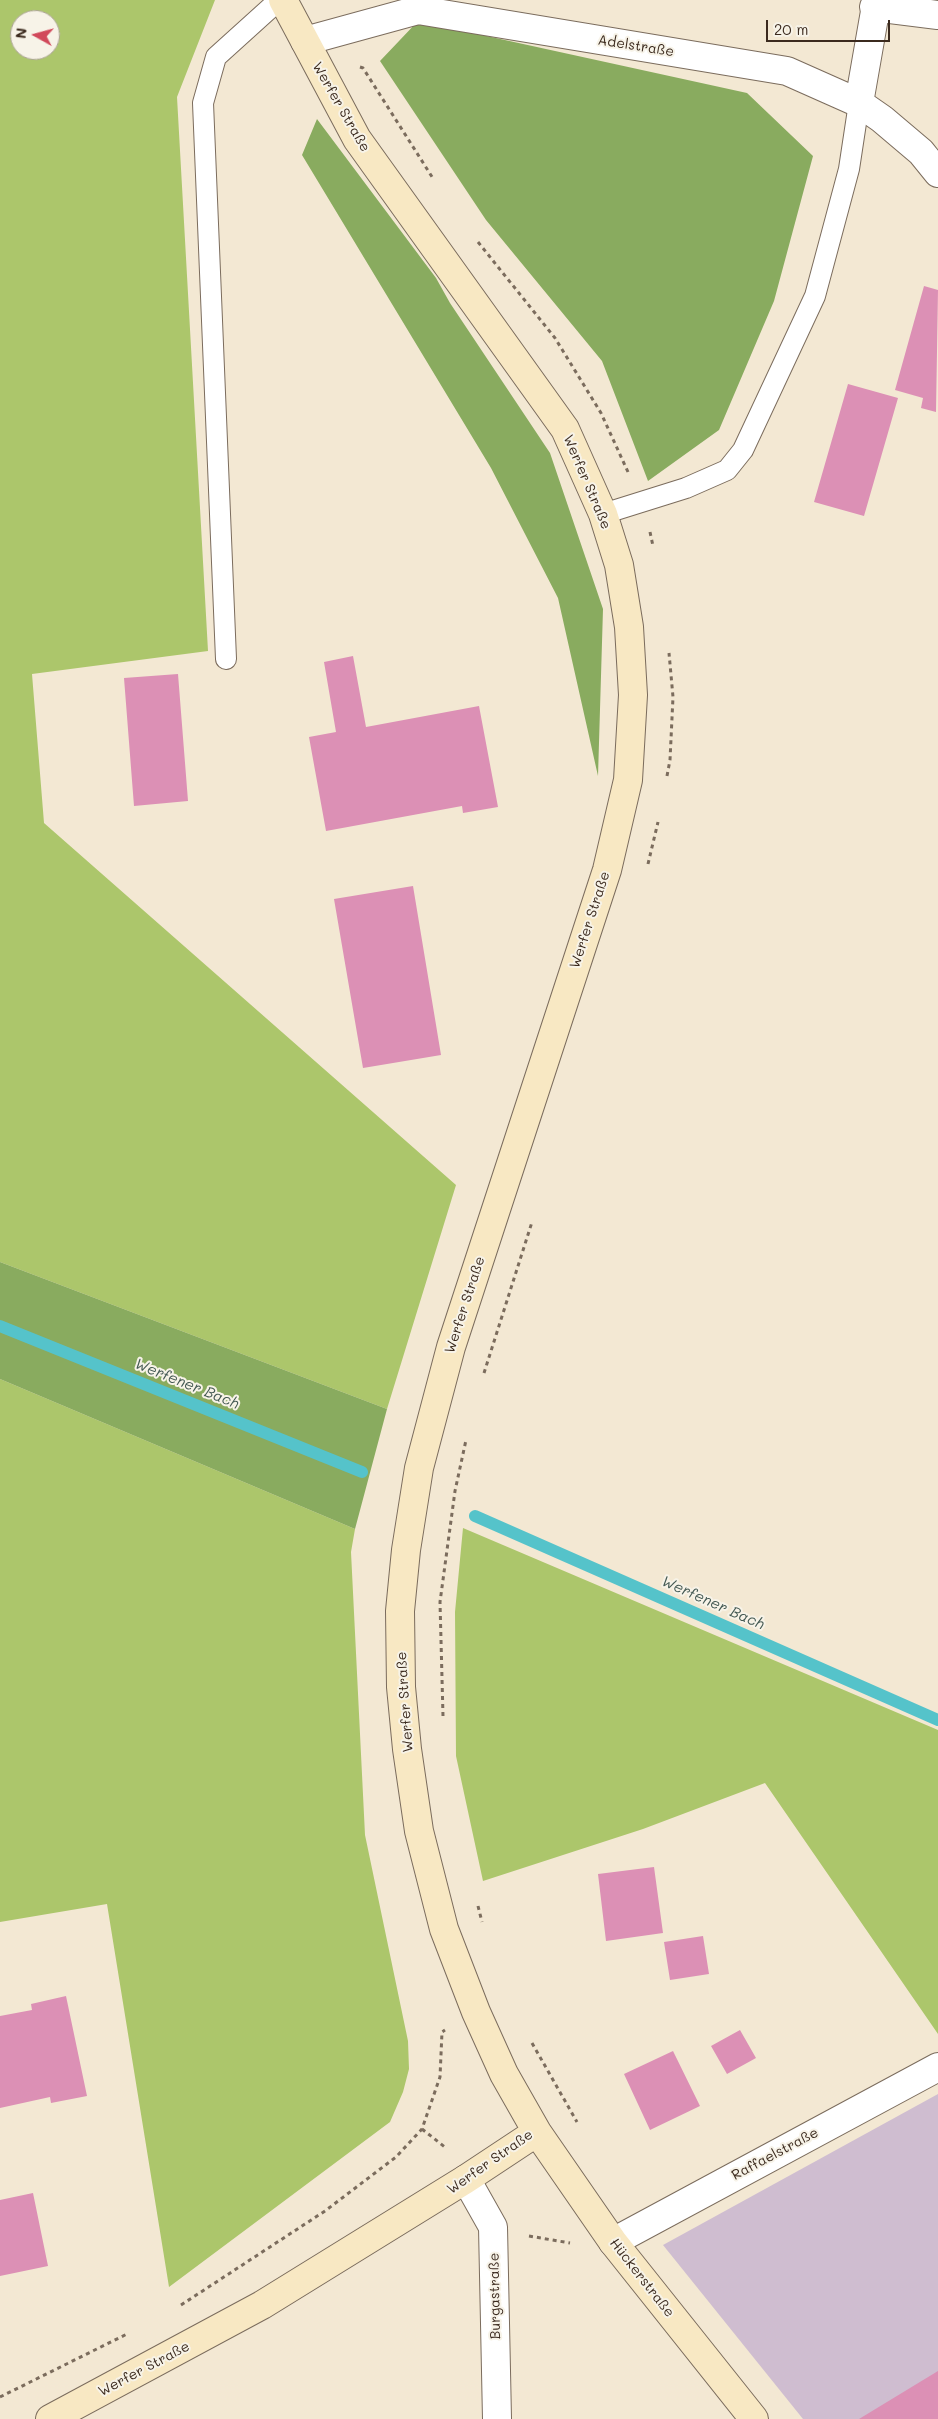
<!DOCTYPE html>
<html>
<head>
<meta charset="utf-8">
<style>
  body { margin:0 }
  #map { position:relative; width:938px; height:2419px; overflow:hidden; background:#f3e8d3; font-family:Mali,sans-serif }
  canvas { display:block }
  .north { position:absolute; left:10px; top:10px; width:50px; height:50px; box-sizing:border-box; background:#f7f3e8; border:1px solid #aca397; border-radius:50%; rotate:277deg; font-size:14px; font-weight:700; line-height:20px; text-align:center; color:#3b2a1e }
  .north::after { content:''; display:block; margin:auto; width:18px; height:22px; background:#d1495b; clip-path:polygon(50% 0,100% 100%,50% 72%,0 100%) }
  .scale { position:absolute; left:766px; top:20px; width:124px; height:22px; box-sizing:border-box; border:2px solid #3b2a1e; border-top:0; padding-left:6px; font-size:15px; line-height:18px; white-space:nowrap; color:#3b2a1e; -webkit-text-stroke:4px #f7f3e8; paint-order:stroke }
</style>
</head>
<body>
<div id="map">
<canvas width="938" height="2419"></canvas>
<div class="north">N</div>
<div class="scale">20 m</div>
</div>
<script>
const ctx = document.querySelector('canvas').getContext('2d');
ctx.lineJoin = 'round';
function fillPath(path, color) { ctx.fillStyle = color; ctx.fill(path, 'evenodd'); }
const toPath = rows => new Path2D(rows.map(r => 'M' + r).join(''));
function stroke(path, color, width, dash) { ctx.strokeStyle = color; ctx.lineWidth = width; ctx.lineCap = dash ? 'butt' : 'round'; ctx.setLineDash(dash || []); ctx.stroke(path); }
function drawText(font, color, halo, rows, align = 'center') {
  ctx.font = font + ' Mali,sans-serif'; ctx.lineWidth = 4; ctx.setLineDash([]); ctx.textBaseline = 'middle'; ctx.strokeStyle = halo; ctx.fillStyle = color; for (const [text, x, y, turn = 0] of rows) {
    ctx.save(); ctx.translate(x, y); ctx.rotate((+turn || 0) * Math.PI / 180); ctx.textAlign = isNaN(turn) ? turn : align; if (halo) ctx.strokeText(text, 0, 0); ctx.fillText(text, 0, 0); ctx.restore();
  }
}
const industrial = toPath([
  [938,2094,938,2419,803,2419,663,2245]
]);
const green = toPath([
  [0,0,215,0,177,97,208,651,32,674,44,823,456,1185,387,1409,0,1262],
  [20,20,50,20,50,50,20,50],
  [0,1379,355,1529,351,1552,365,1835,408,2041,409,2069,403,2092,390,2122,169,2287,107,1904,0,1922],
  [463,1528,938,1730,938,2034,765,1783,643,1829,483,1881,456,1756,455,1612]
]);
const forest = toPath([
  [418,21,747,93,813,156,774,301,719,430,648,481,602,361,486,220,380,61],
  [317,119,436,278,450,303,550,453,603,609,598,776,558,598,491,468,302,155],
  [0,1262,387,1409,355,1529,0,1379]
]);
const stream = toPath([
  [0,1326,362,1472],
  [475,1516,938,1720]
]);
const building = toPath([
  [924,286,938,290,936,412,921,408,923,398,895,390],
  [848,384,898,398,864,516,814,502],
  [353,656,366,727,479,706,498,807,463,813,462,806,326,831,309,737,336,732,324,662],
  [178,674,188,801,134,806,124,678],
  [413,886,441,1055,363,1068,334,899],
  [654,1867,663,1933,606,1941,598,1874],
  [703,1936,709,1974,670,1980,664,1942],
  [66,1996,87,2096,51,2103,50,2097,0,2108,0,2016,32,2010,31,2004],
  [740,2030,756,2058,727,2074,711,2046],
  [673,2051,700,2106,650,2130,624,2074],
  [33,2193,48,2266,0,2276,0,2200],
  [938,2371,938,2419,859,2419]
]);
const path = toPath([
  [360,67,363,68,434,180],
  [478,242,555,338,601,413,628,472],
  [650,532,653,546],
  [667,776,670,760,673,697,669,653],
  [648,864,658,822],
  [484,1373,532,1222],
  [443,1716,440,1602,455,1491,466,1440],
  [478,1906,482,1922],
  [532,2043,577,2122],
  [422,2129,446,2148],
  [529,2236,570,2243],
  [181,2305,325,2211,396,2157,422,2129,440,2077,442,2032,445,2030],
  [0,2397,129,2333]
]);
const lane = toPath([
  [603,514,686,488,727,470,743,450,815,296,849,169,859,103],
  [226,659,203,103,216,57,279,0]
]);
const street = toPath([
  [874,7,938,15],
  [305,41,418,10,787,71,859,103,882,119,921,152,938,173],
  [859,103,877,0],
  [466,2179,493,2227,497,2419],
  [613,2242,938,2067]
]);
const secondary = toPath([
  [283,0,357,139,565,429,603,514,619,565,629,627,633,695,628,780,607,870,451,1347,419,1468,406,1550,400,1611,401,1687,407,1749,419,1831,444,1929,476,2012,504,2074,537,2132,613,2242,754,2419],
  [50,2419,262,2305,466,2179,537,2132]
]);
const streetNames = [
  ["Adelstraße",636,46,9],
  ["Werfer Straße",341,107,60],
  ["Werfer Straße",587,482,67],
  ["Werfer Straße",590,920,-72],
  ["Werfer Straße",465,1305,-72],
  ["Werfer Straße",405,1702,-94],
  ["Raffaelstraße",775,2154,-28],
  ["Werfer Straße",490,2162,-35],
  ["Hückerstraße",642,2278,52],
  ["Burgastraße",495,2296,-91],
  ["Werfer Straße",144,2369,-28]
];
const waterNames = [
  ["Werfener Bach",187,1384,22],
  ["Werfener Bach",713,1603,24]
];
fillPath(industrial, '#cfbdd0');
fillPath(green, '#acc66b');
fillPath(forest, '#89ab5f');
stroke(stream, '#55c3ca', 12);
fillPath(building, '#dc90b5');
stroke(lane, '#7b6c5d', 22);
stroke(street, '#7b6c5d', 30);
stroke(secondary, '#7b6c5d', 30);
stroke(path, '#7b6c5d', 3, [4, 4]);
stroke(lane, '#fff', 20);
stroke(street, '#fff', 28);
stroke(secondary, '#f8e8c3', 28);
drawText('14px', '#3b2a1e', '#f7f3e8', streetNames);
drawText('italic 15px', '#435852', '#f7f3e8', waterNames);
</script>
</body>
</html>
